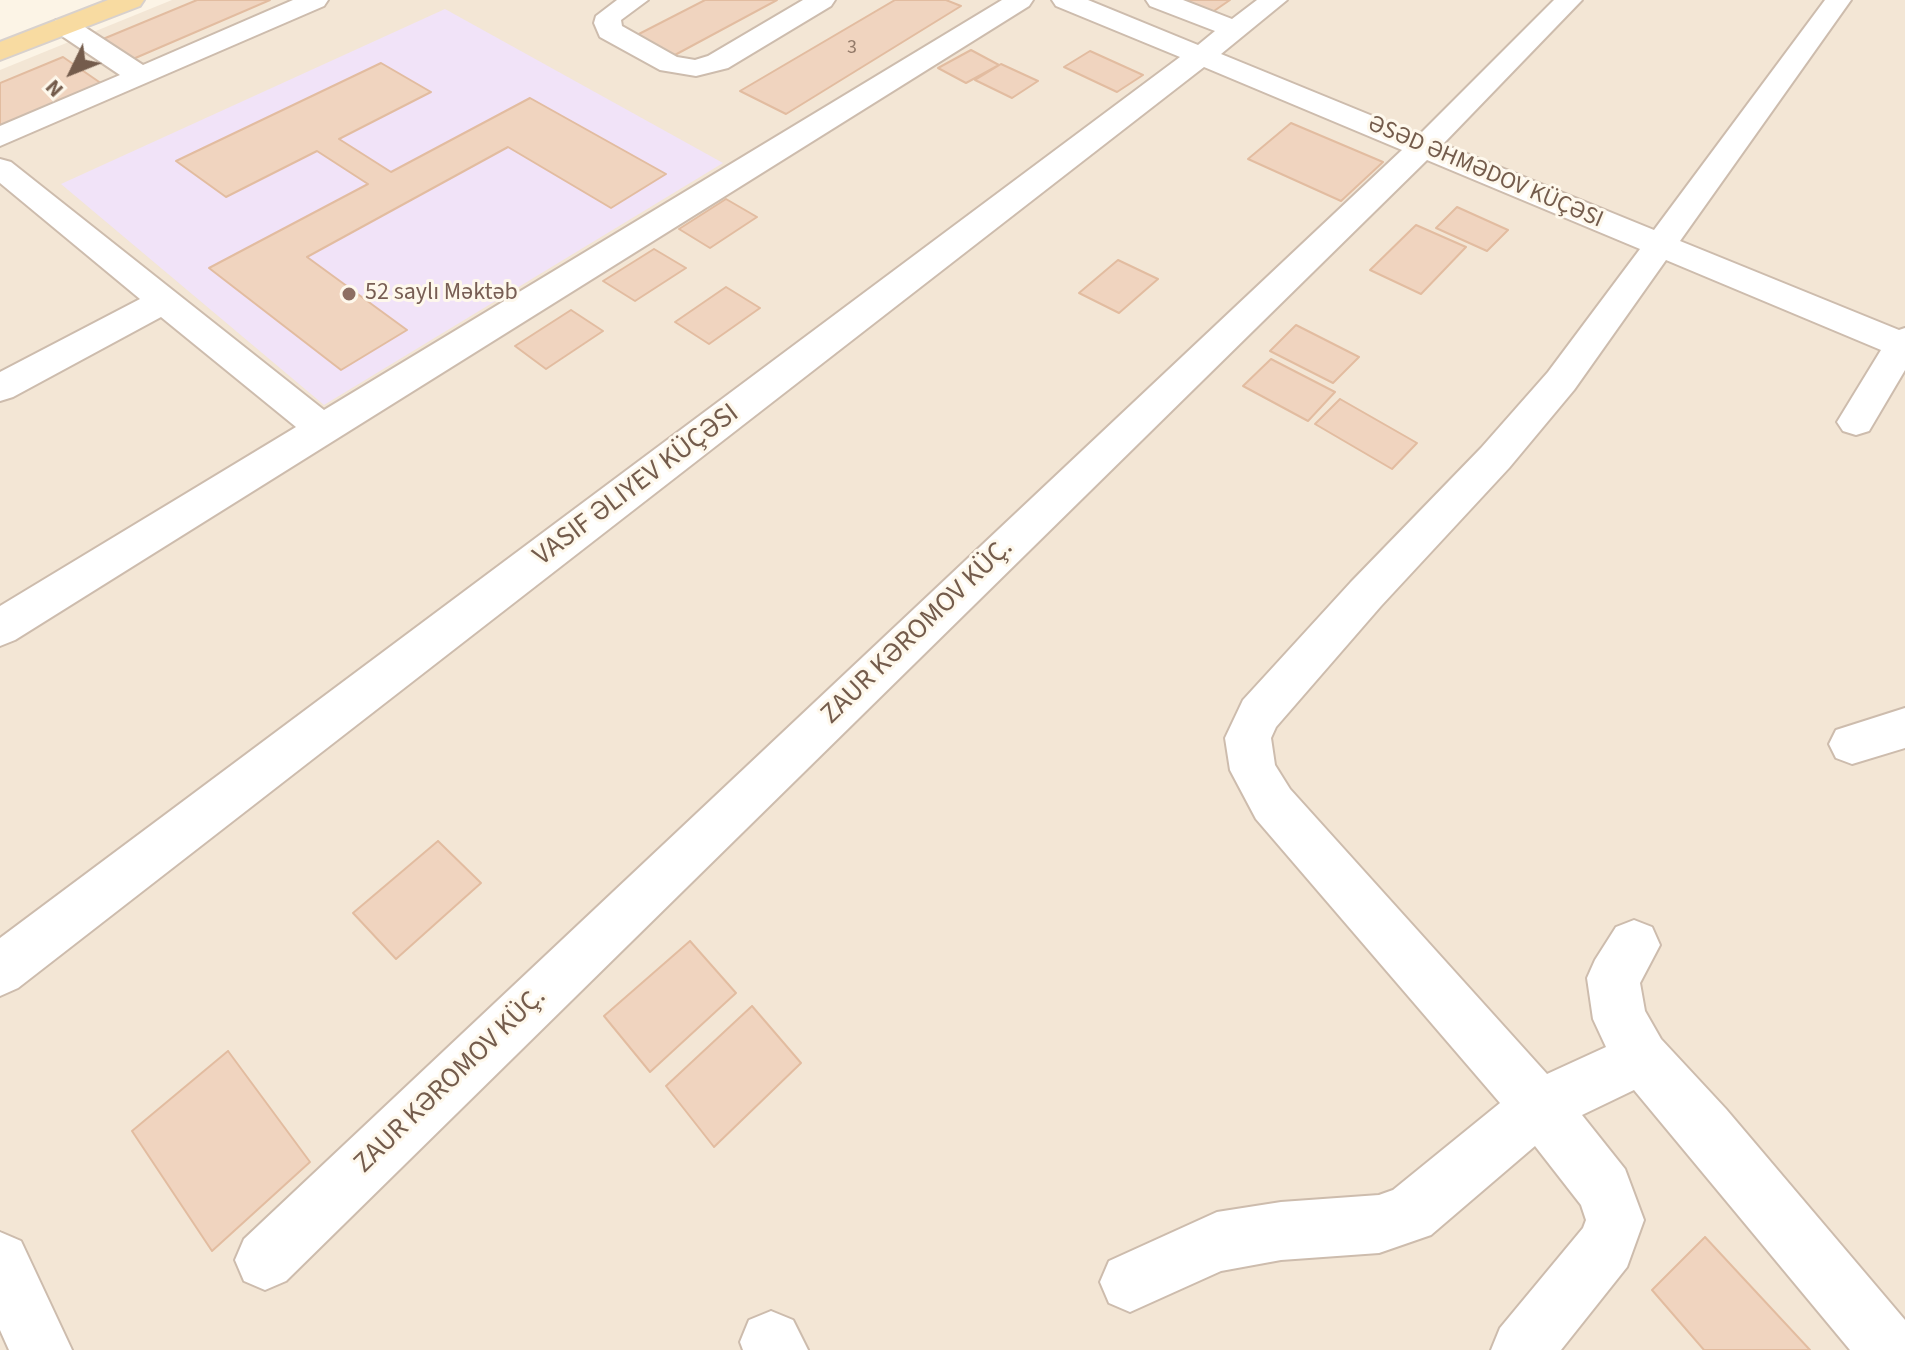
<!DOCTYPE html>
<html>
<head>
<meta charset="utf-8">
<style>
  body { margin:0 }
  #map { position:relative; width:1905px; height:1350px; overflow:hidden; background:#fcf4e6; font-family:"Source Sans 3",sans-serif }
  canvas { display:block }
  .north { position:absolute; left:32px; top:32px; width:80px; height:80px; -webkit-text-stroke:6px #fef8ec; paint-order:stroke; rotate:227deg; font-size:22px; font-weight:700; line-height:32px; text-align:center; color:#745c4c }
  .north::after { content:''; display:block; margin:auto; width:28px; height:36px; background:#745c4c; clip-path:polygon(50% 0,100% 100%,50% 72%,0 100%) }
</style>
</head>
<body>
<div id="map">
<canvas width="1905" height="1350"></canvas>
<div class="north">N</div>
</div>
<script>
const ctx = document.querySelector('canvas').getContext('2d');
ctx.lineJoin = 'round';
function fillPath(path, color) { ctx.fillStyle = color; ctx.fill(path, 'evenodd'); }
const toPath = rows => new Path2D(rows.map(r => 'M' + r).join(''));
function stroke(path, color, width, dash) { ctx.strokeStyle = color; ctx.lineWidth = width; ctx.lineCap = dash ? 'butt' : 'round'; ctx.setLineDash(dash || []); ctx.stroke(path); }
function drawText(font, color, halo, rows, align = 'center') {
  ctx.font = font + ' "Source Sans 3",sans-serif'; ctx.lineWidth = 6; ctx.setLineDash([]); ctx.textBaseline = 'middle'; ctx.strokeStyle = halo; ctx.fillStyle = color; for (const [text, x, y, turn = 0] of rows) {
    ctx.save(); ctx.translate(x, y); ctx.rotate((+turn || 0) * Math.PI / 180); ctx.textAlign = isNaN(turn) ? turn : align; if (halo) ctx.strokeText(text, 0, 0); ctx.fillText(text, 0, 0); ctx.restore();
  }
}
const residential = toPath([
  [172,0,1905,0,1905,1350,0,1350,0,70]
]);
const education = toPath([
  [445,9,723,163,324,405,61,184]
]);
const building = toPath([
  [197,0,270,0,133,59,103,39,197,0],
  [705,0,777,0,673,56,635,36,705,0],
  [895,0,946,0,961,6,786,114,740,91,895,0],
  [1177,0,1230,0,1211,13,1177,0],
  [971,50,999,65,966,83,938,68,971,50],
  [1090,51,1143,75,1117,92,1064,67,1090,51],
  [63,57,105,86,0,132,0,83,63,57],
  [381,63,431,92,339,139,391,172,530,98,666,174,611,208,508,147,307,257,407,330,341,370,209,268,368,184,317,151,226,197,176,161,381,63],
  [1001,64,1038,81,1012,98,975,80,1001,64],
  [1291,123,1383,162,1341,201,1248,159,1291,123],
  [726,199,757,217,710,248,679,229,726,199],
  [1457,207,1508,230,1487,251,1436,228,1457,207],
  [1416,225,1466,247,1421,294,1370,270,1416,225],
  [654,249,686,268,635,301,603,281,654,249],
  [1118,260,1158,279,1119,313,1079,293,1118,260],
  [726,287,760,308,709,344,675,322,726,287],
  [571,310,603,331,546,369,515,346,571,310],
  [1296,325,1359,357,1333,383,1270,351,1296,325],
  [1271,359,1335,392,1308,421,1243,386,1271,359],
  [1340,399,1417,443,1392,469,1315,424,1340,399],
  [438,841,481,883,396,959,353,913,438,841],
  [690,941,736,993,650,1072,604,1016,690,941],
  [752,1006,801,1063,714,1147,666,1086,752,1006],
  [228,1051,310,1162,212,1251,132,1131,228,1051],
  [1705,1237,1810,1350,1704,1350,1652,1290,1705,1237]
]);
const minor = toPath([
  [293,0,328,0,324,6,0,146,0,126,120,75,56,32,52,26,56,20,74,20,143,65,293,0],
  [617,0,648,0,621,20,622,26,677,57,695,60,708,56,803,0,835,0,831,6,728,68,696,76,660,70,600,37,594,23,596,16,617,0],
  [1002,0,1033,0,1029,6,15,640,0,646,0,606,296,427,161,317,13,397,0,401,0,372,140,299,0,183,0,159,11,162,324,410,1002,0],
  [1052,0,1088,0,1198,45,1215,31,1150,6,1146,0,1183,0,1232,19,1257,0,1287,0,1221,54,1419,135,1554,0,1582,0,1443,144,1654,230,1825,0,1851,0,1680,241,1899,330,1905,328,1905,370,1869,431,1856,435,1843,431,1837,422,1881,350,1666,260,1574,390,1509,468,1381,606,1276,727,1271,738,1275,765,1290,789,1547,1074,1606,1047,1593,1019,1587,978,1595,960,1616,927,1634,920,1652,927,1660,945,1640,983,1645,1011,1661,1039,1726,1109,1905,1320,1905,1350,1850,1350,1634,1090,1582,1115,1625,1169,1644,1220,1627,1267,1561,1350,1491,1350,1500,1328,1583,1228,1586,1220,1581,1205,1535,1146,1431,1235,1379,1253,1281,1260,1221,1271,1130,1312,1109,1303,1100,1282,1109,1261,1217,1212,1281,1202,1379,1195,1393,1190,1500,1103,1256,819,1230,770,1225,738,1243,700,1351,582,1481,448,1548,372,1640,249,1427,160,286,1281,265,1290,244,1281,235,1260,244,1239,1402,150,1204,67,18,988,0,996,0,938,1180,57,1056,6,1052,0],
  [1905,708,1905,748,1852,764,1836,758,1829,744,1836,730,1905,708],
  [0,1232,21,1241,72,1350,9,1350,0,1330,0,1232],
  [771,1311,793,1320,808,1350,743,1350,740,1342,749,1320,771,1311]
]);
const major = toPath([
  [108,0,144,0,140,6,0,60,0,42,108,0]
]);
const markers = [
  [349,294,8,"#8d6e63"]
];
const farNumbernames = [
  ["3",852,49]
];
const farStreetnames = [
  ["ƏSƏD ƏHMƏDOV KÜÇƏSI",1485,173,23]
];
const farEducationnames = [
  ["52 saylı Məktəb",365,294]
];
const streetNames = [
  ["VASIF ƏLIYEV KÜÇƏSI",637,486,-37],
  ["ZAUR KƏROMOV KÜÇ.",918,632,-44],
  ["ZAUR KƏROMOV KÜÇ.",451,1081,-44]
];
fillPath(residential, '#f3e6d5');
fillPath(education, '#f1e3f8');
fillPath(building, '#f0d4bf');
stroke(building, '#e2bca0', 2);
stroke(minor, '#cdbcad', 4);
stroke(major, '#d8d1cd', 4);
fillPath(minor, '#fff');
fillPath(major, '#f8dba1');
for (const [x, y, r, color] of markers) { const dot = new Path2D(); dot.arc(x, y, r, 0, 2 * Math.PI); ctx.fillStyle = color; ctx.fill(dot); stroke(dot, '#fef8ec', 3); }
drawText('20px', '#937a69', null, farNumbernames);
drawText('24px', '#745c4c', '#fef8ec', farStreetnames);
drawText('24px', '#785e54', '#fef8ec', farEducationnames, 'left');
drawText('28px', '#745c4c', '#fef8ec', streetNames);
</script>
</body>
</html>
